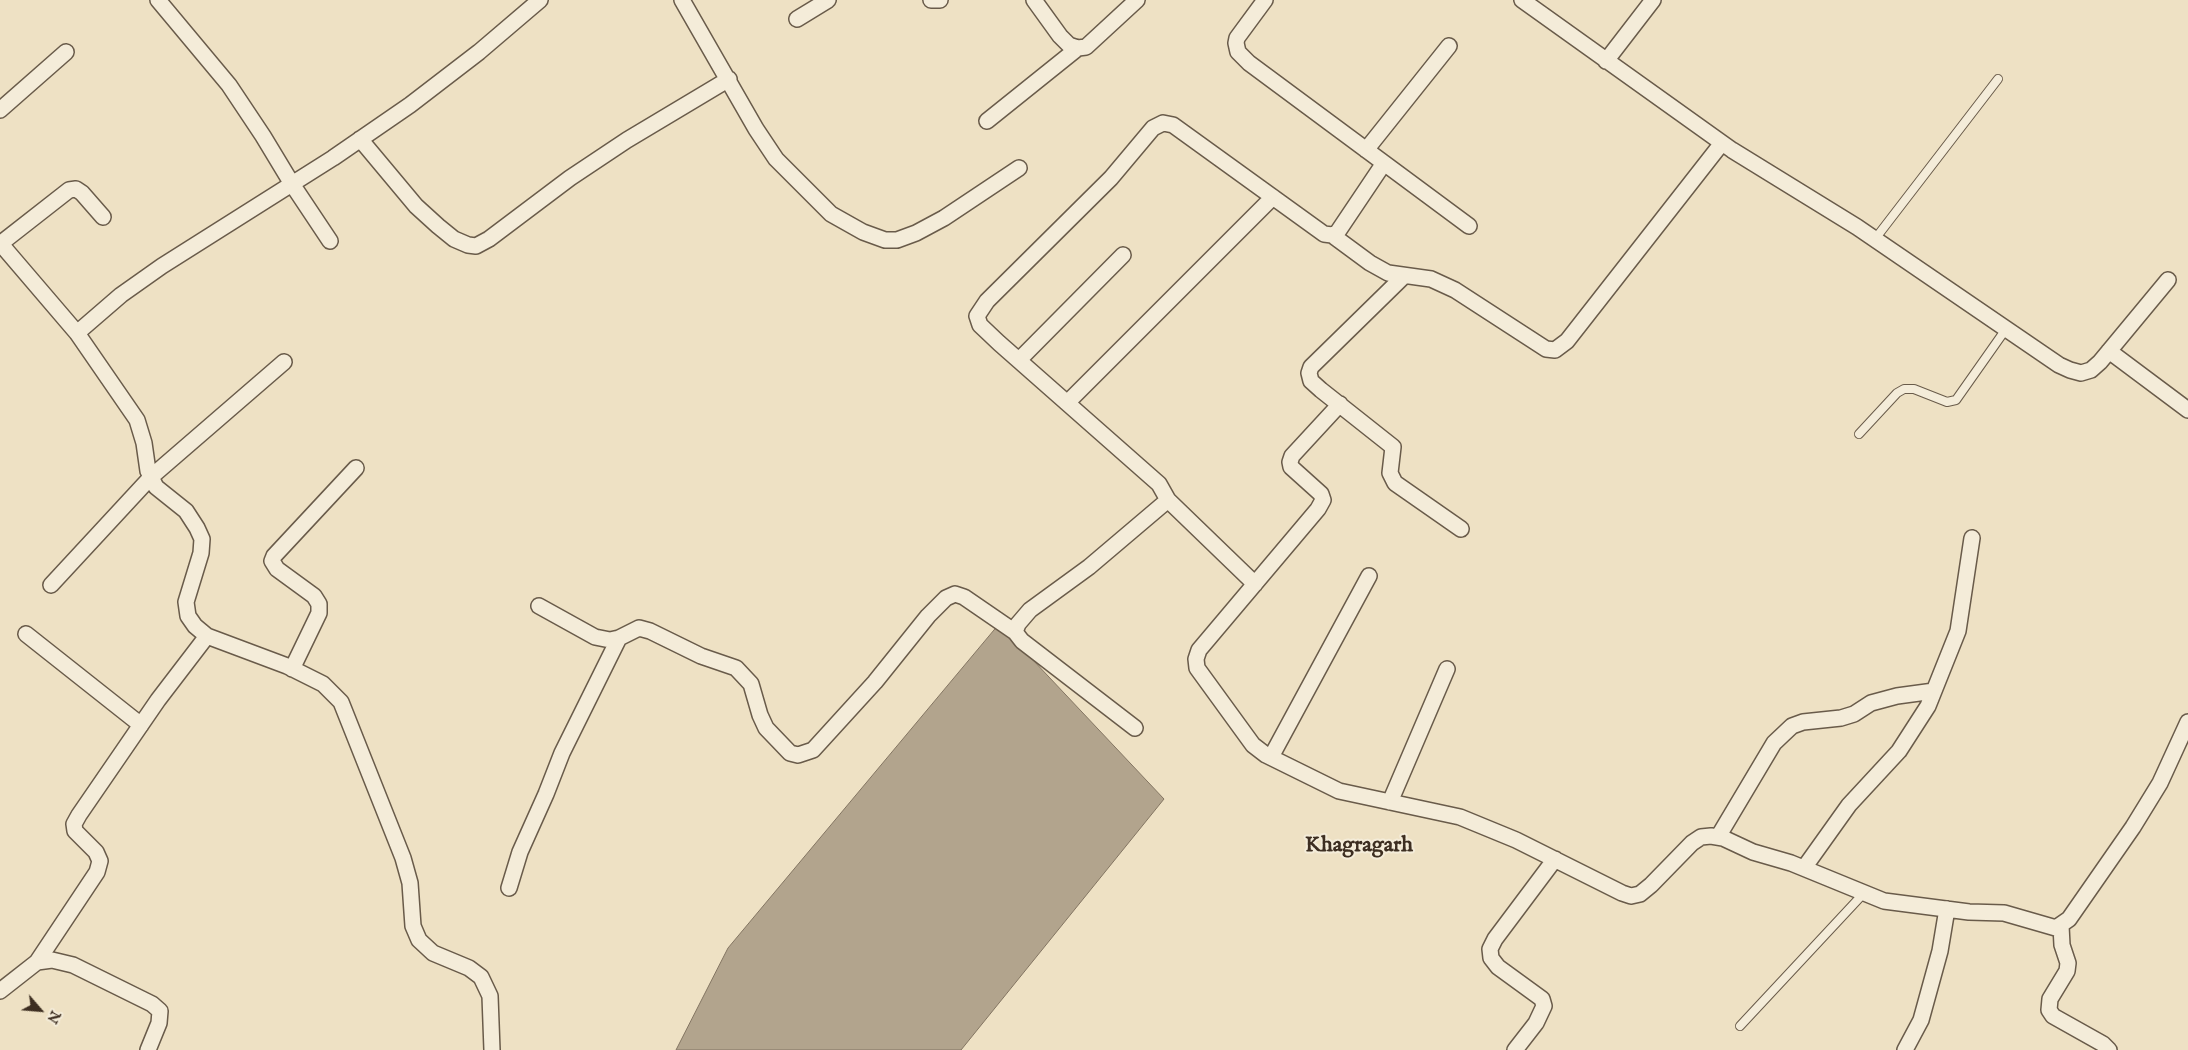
<!DOCTYPE html>
<html>
<head>
<meta charset="utf-8">
<style>
  body { margin:0 }
  #map { position:relative; width:2188px; height:1050px; overflow:hidden; background:#eee1c4; font-family:"IM FELL English",serif }
  canvas { display:block }
  .north { position:absolute; left:15px; top:985px; width:50px; height:50px; -webkit-text-stroke:4px #f4ecd9; paint-order:stroke; rotate:117deg; font-size:14px; font-weight:700; line-height:20px; text-align:center; color:#3d2e21 }
  .north::after { content:''; display:block; margin:auto; width:18px; height:22px; background:#3d2e21; clip-path:polygon(50% 0,100% 100%,50% 72%,0 100%) }
</style>
</head>
<body>
<div id="map">
<canvas width="2188" height="1050"></canvas>
<div class="north">N</div>
</div>
<script>
const ctx = document.querySelector('canvas').getContext('2d');
ctx.lineJoin = 'round';
function fillPath(path, color) { ctx.fillStyle = color; ctx.fill(path, 'evenodd'); }
const toPath = rows => new Path2D(rows.map(r => 'M' + r).join(''));
function stroke(path, color, width, dash) { ctx.strokeStyle = color; ctx.lineWidth = width; ctx.lineCap = dash ? 'butt' : 'round'; ctx.setLineDash(dash || []); ctx.stroke(path); }
function drawText(font, color, halo, rows, align = 'center') {
  ctx.font = font + ' "IM FELL English",serif'; ctx.lineWidth = 4; ctx.setLineDash([]); ctx.textBaseline = 'middle'; ctx.strokeStyle = halo; ctx.fillStyle = color; for (const [text, x, y, turn = 0] of rows) {
    ctx.save(); ctx.translate(x, y); ctx.rotate((+turn || 0) * Math.PI / 180); ctx.textAlign = isNaN(turn) ? turn : align; if (halo) ctx.strokeText(text, 0, 0); ctx.fillText(text, 0, 0); ctx.restore();
  }
}
const water = toPath([
  [999,624,1164,799,961,1050,676,1050,728,948,999,624]
]);
const service = toPath([
  [1875,239,1998,79],
  [1859,434,1897,393,1904,389,1914,389,1947,402,1956,400,2006,329],
  [1740,1026,1864,893]
]);
const minor = toPath([
  [158,0,229,85,263,136,292,184,330,241],
  [682,0,756,129,776,159,831,214,863,232,885,240,897,240,916,233,944,218,1019,168],
  [931,0,940,0],
  [1034,0,1060,36,1069,45,1078,48,1086,47,1137,0],
  [1265,0,1237,38,1236,43,1238,52,1249,63,1469,226],
  [1522,0,1732,150,1857,227,2059,365,2070,370,2081,373,2091,370,2100,362,2168,280],
  [797,19,828,0],
  [1606,61,1653,0],
  [0,110,66,52],
  [987,121,1078,48],
  [360,139,416,206,438,226,454,239,468,245,476,246,489,239,570,178,627,140,729,79],
  [1366,150,1449,46],
  [1332,235,1370,263,1388,273,1431,279,1455,290,1546,349,1555,350,1567,341,1722,143],
  [0,243,77,333,137,420,144,443,148,471,156,487,186,511,197,528,202,539,201,553,186,602,188,616,195,626,207,636,287,666,323,684,341,702,403,858,410,883,413,926,419,940,433,953,469,968,481,977,490,996,492,1050],
  [0,244,69,190,76,189,82,193,103,217],
  [1404,276,1311,367,1309,373,1311,381,1321,390,1393,447,1390,473,1395,483,1461,529],
  [77,333,121,295,162,266,333,158,410,105,479,52,540,0],
  [2109,351,2188,410],
  [1019,360,1123,255],
  [1068,402,1273,197],
  [1340,404,1292,456,1290,462,1291,467,1321,494,1323,500,1318,509,1199,650,1196,659,1197,668,1253,745,1266,755,1339,791,1460,817,1516,840,1622,893,1631,896,1640,894,1651,885,1692,843,1701,837,1711,836,1723,838,1753,852,1791,863,1884,901,1969,912,2004,913,2056,928,2069,919,2133,827,2160,783,2188,722],
  [1168,500,1255,584],
  [51,585,151,477,284,362],
  [539,606,595,637,610,640,619,638,639,628,650,631,701,656,736,668,751,684,760,715,766,728,790,753,798,755,813,750,875,682,928,616,946,598,955,594,964,597,1015,632],
  [26,634,141,725],
  [292,669,319,613,319,604,314,596,277,569,272,561,274,556,356,468],
  [1135,728,1022,641,1015,632,1018,624,1030,610,1089,567,1168,500,1159,484,999,343,980,325,977,316,987,301,1111,178,1153,128,1163,123,1173,125,1324,234,1332,235,1337,233,1384,163],
  [1271,757,1369,576],
  [1390,802,1447,669],
  [1718,837,1774,743,1792,726,1803,722,1841,718,1854,714,1871,703,1897,696,1934,691],
  [1804,868,1849,805,1899,751,1928,706,1958,631,1972,538],
  [509,888,520,852,546,794,562,753,619,638],
  [2061,926,2062,945,2068,963,2067,971,2050,999,2049,1010,2053,1016,2103,1044,2109,1050],
  [37,962,97,872,100,861,96,852,75,831,74,824,79,815,158,700,207,636],
  [0,991,37,962,52,960,73,965,152,1004,160,1011,159,1023,148,1050],
  [1515,1050,1536,1023,1544,1006,1542,999,1498,967,1491,958,1490,949,1495,939,1555,859],
  [1905,1050,1921,1020,1940,951,1947,909]
]);
const districtNames = [
  ["Khagragarh",1359,846]
];
fillPath(water, '#b2a48d');
stroke(water, '#837562', 1);
stroke(service, '#695b4a', 10);
stroke(minor, '#695b4a', 18);
stroke(service, '#f4ecd9', 8);
stroke(minor, '#f4ecd9', 15);
drawText('bold 22px', '#3d2e21', '#f4ecd9', districtNames);
</script>
</body>
</html>
